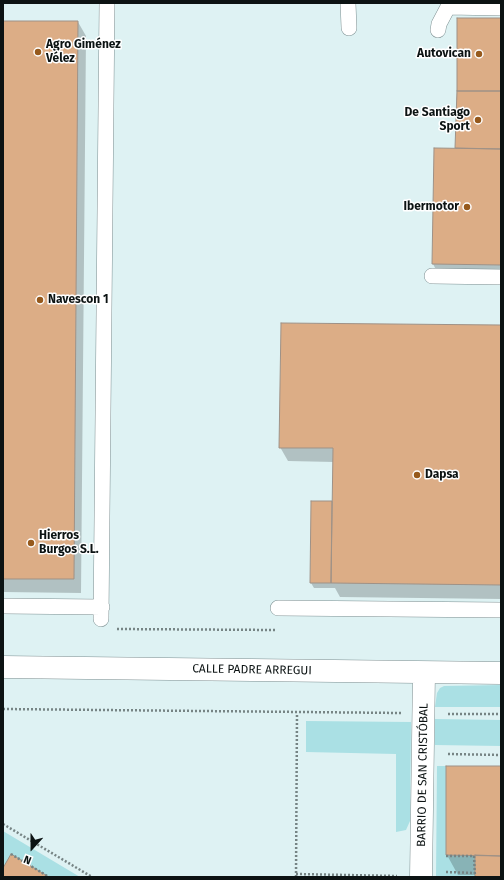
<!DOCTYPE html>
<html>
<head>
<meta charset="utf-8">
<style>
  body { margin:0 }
  #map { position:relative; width:504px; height:880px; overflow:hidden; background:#def2f3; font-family:"Fira Sans",sans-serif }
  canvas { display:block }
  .frame { position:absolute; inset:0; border:4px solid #0c1313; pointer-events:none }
  .north { position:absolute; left:12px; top:828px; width:40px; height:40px; -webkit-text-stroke:3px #fff; paint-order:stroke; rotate:201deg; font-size:11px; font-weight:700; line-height:16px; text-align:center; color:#0c1313 }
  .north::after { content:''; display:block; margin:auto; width:14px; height:18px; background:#0c1313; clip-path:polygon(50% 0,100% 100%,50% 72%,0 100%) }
</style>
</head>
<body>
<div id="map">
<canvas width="504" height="880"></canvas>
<div class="frame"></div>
<div class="north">N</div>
</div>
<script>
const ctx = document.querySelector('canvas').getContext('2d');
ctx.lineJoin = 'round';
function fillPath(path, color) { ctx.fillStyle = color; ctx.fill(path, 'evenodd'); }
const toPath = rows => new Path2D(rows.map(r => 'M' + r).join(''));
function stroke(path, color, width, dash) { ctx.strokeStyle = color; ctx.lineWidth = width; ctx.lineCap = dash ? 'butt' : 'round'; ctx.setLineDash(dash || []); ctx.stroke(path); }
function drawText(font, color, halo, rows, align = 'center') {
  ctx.font = font + ' "Fira Sans",sans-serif'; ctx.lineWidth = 3; ctx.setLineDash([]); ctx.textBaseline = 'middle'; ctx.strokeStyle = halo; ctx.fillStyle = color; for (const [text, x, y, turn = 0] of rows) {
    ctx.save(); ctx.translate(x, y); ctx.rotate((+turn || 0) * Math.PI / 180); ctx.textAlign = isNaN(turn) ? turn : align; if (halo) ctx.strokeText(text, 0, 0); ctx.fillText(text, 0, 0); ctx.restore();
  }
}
const green = toPath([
  [501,685,501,707,435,707,437,693,440,688,444,686],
  [435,719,501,720,501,746,435,745],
  [306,721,411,722,410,821,406,830,396,832,396,754,306,752],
  [437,766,501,766,501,877,436,877],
  [3,831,80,877,3,877]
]);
const shadow = toPath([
  [458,19,501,19,501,282,442,281,433,264,435,149,456,149],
  [3,21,78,22,86,36,81,593,3,592],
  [501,326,501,599,340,597,335,588,314,588,311,583,312,502,331,502,333,504,334,462,288,461,280,447],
  [501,767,501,877,476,877,476,875,458,875,447,855]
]);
const building = toPath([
  [457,18,501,18,501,91,457,91,457,18],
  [3,21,78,21,74,579,3,579,3,21],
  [457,91,501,91,501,149,455,148,457,91],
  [434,148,501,149,501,265,432,264,434,148],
  [281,323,501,325,501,585,331,583,333,448,279,448,281,323],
  [311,501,332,501,331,583,310,583,311,501],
  [446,766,501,766,501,856,446,855,446,766],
  [11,854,49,877,3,877,3,868,11,854],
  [475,855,501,856,501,877,475,877,475,855]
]);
const path = toPath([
  [117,629,276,630],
  [3,709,401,713],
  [448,714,501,714],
  [448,754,501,755],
  [3,824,92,877],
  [11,854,49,877],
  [446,856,474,856,475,877],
  [446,872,475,873],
  [296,874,397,876],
  [296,877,297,713]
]);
const service = toPath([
  [348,3,349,28],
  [438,30,439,24,448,7,501,8],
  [432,276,501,277],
  [3,606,102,607],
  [278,608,501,610],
  [101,619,107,3]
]);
const minor = toPath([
  [3,667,501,673],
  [421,877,424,673]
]);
const markers = [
  [38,52,4,"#96591c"],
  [479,54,4,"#96591c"],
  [478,120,4,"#96591c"],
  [467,207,4,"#96591c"],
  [40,300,4,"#96591c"],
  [417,475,4,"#96591c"],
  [31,543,4,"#96591c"]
];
const poiNames = [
  ["Agro Giménez",46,45],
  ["Vélez",46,59],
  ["Autovican",471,54,"right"],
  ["De Santiago",470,113,"right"],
  ["Sport",470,127,"right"],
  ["Ibermotor",459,207,"right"],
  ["Navescon 1",48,300],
  ["Dapsa",425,475],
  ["Hierros",39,536],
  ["Burgos S.L.",39,550]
];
const streetNames = [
  ["CALLE PADRE ARREGUI",252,670,1],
  ["BARRIO DE SAN CRISTÓBAL",423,775,-89]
];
fillPath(green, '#aae0e4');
fillPath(shadow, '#0003');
fillPath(building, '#dcad86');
stroke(building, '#9e9186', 1);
stroke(service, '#7d8f91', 16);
stroke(minor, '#7d8f91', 23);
stroke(path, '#768484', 2.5, [2, 2]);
stroke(service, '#fff', 15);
stroke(minor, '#fff', 22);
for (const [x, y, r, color] of markers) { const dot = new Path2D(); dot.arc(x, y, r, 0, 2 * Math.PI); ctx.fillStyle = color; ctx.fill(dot); stroke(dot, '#fff', 1.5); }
drawText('bold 12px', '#0c1313', '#fff', poiNames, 'left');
drawText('12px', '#0c1313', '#fff', streetNames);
</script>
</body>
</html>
